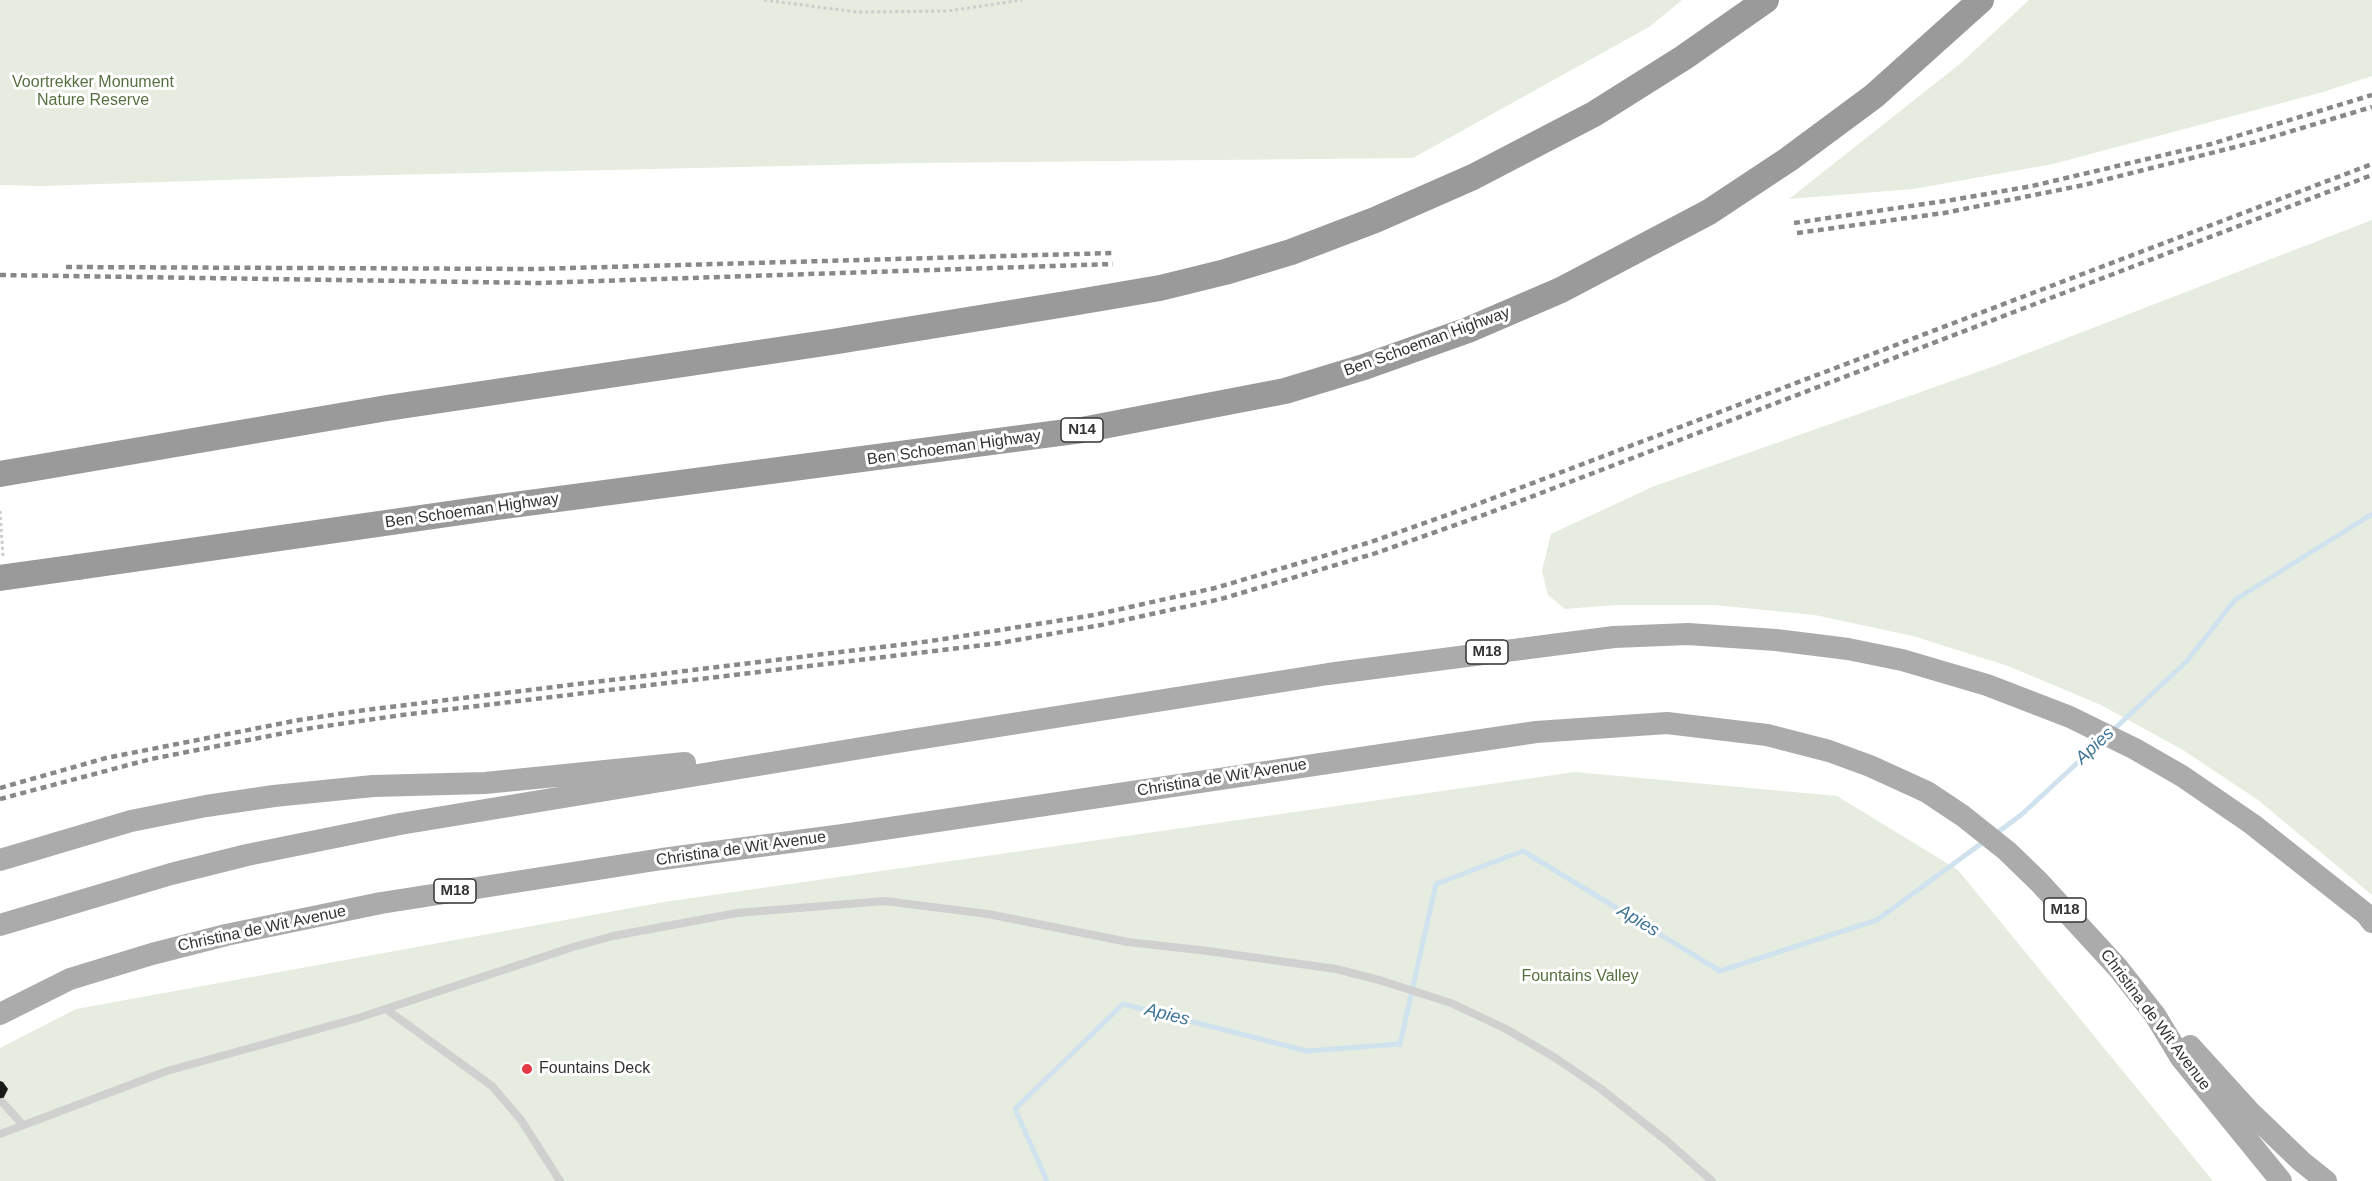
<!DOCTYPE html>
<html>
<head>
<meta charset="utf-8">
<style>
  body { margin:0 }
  canvas { display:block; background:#fff }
</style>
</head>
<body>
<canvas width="2372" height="1181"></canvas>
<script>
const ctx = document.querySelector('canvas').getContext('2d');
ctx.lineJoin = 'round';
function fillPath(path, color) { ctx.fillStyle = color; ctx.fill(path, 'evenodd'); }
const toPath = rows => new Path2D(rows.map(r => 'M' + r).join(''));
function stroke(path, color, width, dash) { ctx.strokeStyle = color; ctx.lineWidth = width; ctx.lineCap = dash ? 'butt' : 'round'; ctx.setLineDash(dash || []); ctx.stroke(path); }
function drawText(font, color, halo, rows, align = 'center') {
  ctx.font = font + ' Helvetica,sans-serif'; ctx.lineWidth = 6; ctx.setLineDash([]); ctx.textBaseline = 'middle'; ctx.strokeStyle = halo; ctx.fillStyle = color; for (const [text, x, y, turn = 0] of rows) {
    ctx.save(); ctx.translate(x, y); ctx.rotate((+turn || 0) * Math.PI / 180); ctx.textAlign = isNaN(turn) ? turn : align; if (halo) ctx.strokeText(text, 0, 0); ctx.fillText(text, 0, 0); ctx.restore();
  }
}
const green = toPath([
  [0,0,1682,0,1649,27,1413,158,916,163,344,176,41,186,0,185],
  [2029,0,2372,0,2372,76,2323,92,2053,164,1913,189,1789,199,1961,63],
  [2372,220,2372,895,2258,800,2183,750,2101,705,2008,666,1913,636,1815,615,1715,605,1615,605,1565,609,1548,595,1542,571,1551,534,1652,487,1997,365],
  [1575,772,1837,796,1958,870,2213,1181,0,1181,0,1048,76,1009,664,902]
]);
const stream = toPath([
  [2111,732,2186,662,2235,600,2372,514],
  [1994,835,2021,815,2102,740],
  [1047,1181,1015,1109,1123,1004,1307,1051,1400,1044,1436,884,1523,851,1720,971,1877,920,1986,840]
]);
const building = toPath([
  [0,1081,3,1082,8,1089,0,1105]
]);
const path = toPath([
  [764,0,857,12,948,11,1022,0],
  [0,511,3,556]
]);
const lane = toPath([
  [386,1009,492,1086,521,1120,560,1181],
  [2,1102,23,1125],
  [0,1134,167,1071,358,1018,573,947,613,936,737,913,885,901,988,914,1128,942,1208,951,1336,969,1379,980,1451,1003,1506,1029,1554,1057,1601,1089,1668,1142,1712,1181]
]);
const primary = toPath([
  [0,860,131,821,206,806,274,796,373,786,485,783,685,763],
  [0,925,171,874,247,855,400,824,898,742,1328,674,1614,637,1688,634,1776,640,1848,649,1902,660,1987,685,2070,717,2135,749,2182,776,2252,824,2366,914,2372,922],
  [0,1014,70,979,152,954,226,935,381,903,662,859,843,835,1536,732,1667,723,1767,735,1829,751,1870,766,1927,792,1963,816,2007,851,2039,882,2118,968,2155,1015,2181,1058,2281,1181],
  [2190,1046,2249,1111,2301,1161,2326,1181]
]);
const highway = toPath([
  [0,474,387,408,832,342,1072,303,1160,288,1225,272,1291,252,1375,220,1473,177,1594,114,1683,58,1766,0],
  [78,567,490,508,1082,430,1285,391,1364,367,1468,330,1561,290,1709,212,1789,159,1874,96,1981,0]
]);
const rail = toPath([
  [1794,223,1952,200,2032,186,2211,144,2372,95],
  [1797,233,1944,213,2084,185,2255,142,2372,107],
  [66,267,535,269,1113,253],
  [0,275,538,283,1113,264],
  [0,788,106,758,299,720,365,710,931,641,1094,615,1215,588,1371,542,1475,505,2372,164],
  [0,799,151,759,305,729,402,715,1000,643,1101,625,1221,599,1373,554,1481,516,2372,175]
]);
const highwayBridge = toPath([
  [0,578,78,567]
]);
const markers = [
  [527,1069,6,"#e63946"]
];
const shields = [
  [1082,430,42],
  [1487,652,42],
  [455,891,42],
  [2065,910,42]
];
const shieldNames = [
  ["N14",1082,430],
  ["M18",1487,652],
  ["M18",455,891],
  ["M18",2065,910]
];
const parkNames = [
  ["Voortrekker Monument",93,83],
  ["Nature Reserve",93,101],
  ["Fountains Valley",1580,977]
];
const streetNames = [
  ["Ben Schoeman Highway",1427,342,-20],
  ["Ben Schoeman Highway",954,448,-8],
  ["Ben Schoeman Highway",472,511,-8],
  ["Christina de Wit Avenue",1222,778,-9],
  ["Christina de Wit Avenue",741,849,-8],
  ["Christina de Wit Avenue",262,929,-12],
  ["Christina de Wit Avenue",2155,1020,53]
];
const poiNames = [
  ["Fountains Deck",539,1069]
];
const waterNames = [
  ["Apies",2095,746,-43],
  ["Apies",1638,921,31],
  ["Apies",1167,1015,14]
];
fillPath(green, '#e6ecdf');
stroke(stream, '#cfe2ee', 5);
fillPath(building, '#1a1a1a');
stroke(path, '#cdcdcd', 3, [3, 3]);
stroke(lane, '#d0d0d0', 8);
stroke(primary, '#ababab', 22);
stroke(highway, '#9a9a9a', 26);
stroke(rail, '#888', 4.5, [6, 4.5]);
stroke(highwayBridge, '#9a9a9a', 26);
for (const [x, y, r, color] of markers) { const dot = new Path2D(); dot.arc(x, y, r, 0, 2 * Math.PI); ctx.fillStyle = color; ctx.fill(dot); stroke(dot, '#fff', 2); }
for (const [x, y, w] of shields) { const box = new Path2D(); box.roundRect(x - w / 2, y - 12, w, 24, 4.5); ctx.fillStyle = '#fff'; ctx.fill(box); stroke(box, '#333', 1.5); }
drawText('bold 15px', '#333', null, shieldNames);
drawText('16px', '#56703f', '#fff', parkNames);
drawText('16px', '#333', '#fff', streetNames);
drawText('16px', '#333', '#fff', poiNames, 'left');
drawText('italic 18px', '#3f7597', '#fff', waterNames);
</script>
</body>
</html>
